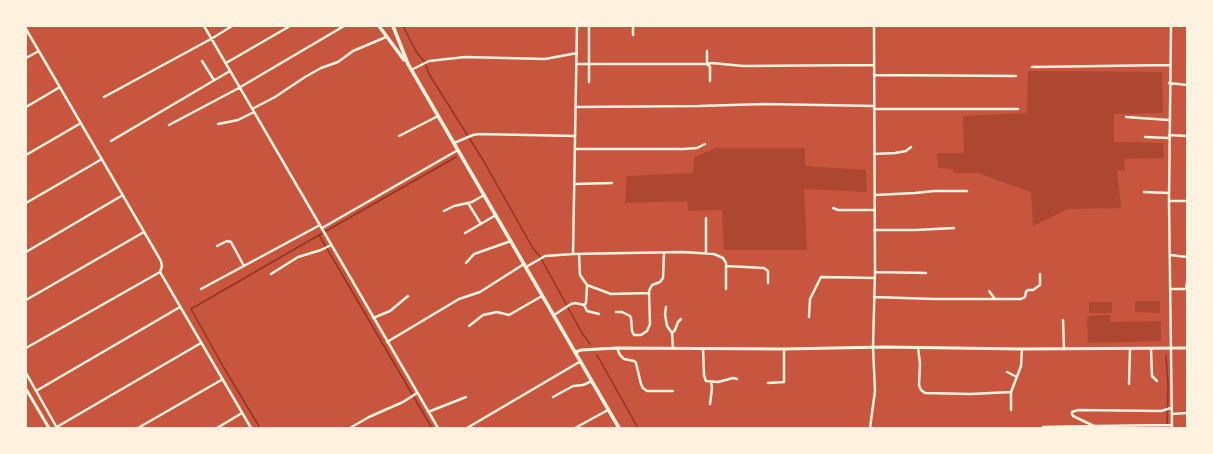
<!DOCTYPE html>
<html>
<head>
<meta charset="utf-8">
<style>
  body { margin:0 }
  #map { position:relative; width:1213px; height:454px; overflow:hidden; background:#c8553d; font-family:Jost,sans-serif }
  canvas { display:block }
  .frame { position:absolute; inset:0; border:27px solid #fff3e0; pointer-events:none }
</style>
</head>
<body>
<div id="map">
<canvas width="1213" height="454"></canvas>
<div class="frame"></div>
</div>
<script>
const ctx = document.querySelector('canvas').getContext('2d');
ctx.lineJoin = 'round';
function fillPath(path, color) { ctx.fillStyle = color; ctx.fill(path, 'evenodd'); }
const toPath = rows => new Path2D(rows.map(r => 'M' + r).join(''));
function stroke(path, color, width, dash) { ctx.strokeStyle = color; ctx.lineWidth = width; ctx.lineCap = dash ? 'butt' : 'round'; ctx.setLineDash(dash || []); ctx.stroke(path); }
const green = toPath([
  [1028,71,1162,72,1163,113,1114,114,1114,142,1163,143,1164,158,1124,159,1125,171,1117,170,1121,208,1068,209,1033,226,1031,192,978,173,953,173,953,169,938,168,937,153,964,153,963,116,1027,113],
  [716,148,805,148,805,166,866,170,867,192,804,189,807,250,724,250,722,210,689,211,687,201,625,203,627,176,693,173,694,157],
  [1135,301,1160,301,1160,313,1135,312],
  [1089,302,1112,302,1112,313,1089,313],
  [1110,315,1110,322,1161,321,1161,341,1088,343,1087,316]
]);
const stream = toPath([
  [403,26,417,53,424,61,429,74,483,160,534,250,539,255,543,262,582,333,590,344],
  [319,235,456,157],
  [597,355,638,428],
  [1166,356,1168,385,1167,428],
  [260,428,224,368,191,309,319,235,432,428]
]);
const minor = toPath([
  [204,26,438,428],
  [1171,26,1169,201,1172,428],
  [26,29,161,261,162,266,160,272],
  [633,35,633,26],
  [707,51,707,64,710,67,710,81],
  [26,58,39,51],
  [202,61,214,80],
  [226,63,290,26],
  [577,64,707,64,712,63,743,66,874,65],
  [1032,67,1170,65],
  [411,70,429,61,465,57,545,59,577,53],
  [874,75,1016,76],
  [589,82,589,26],
  [1169,83,1187,85],
  [104,97,211,39,232,26],
  [26,107,60,87],
  [576,107,699,106,765,104,874,106],
  [252,109,275,97,305,77,321,68,338,62,353,51,386,37],
  [874,109,1018,109],
  [1126,117,1169,120],
  [218,124,238,120,254,112],
  [169,125,237,89,344,26],
  [1169,135,1187,136],
  [399,136,438,116],
  [1145,137,1169,138],
  [111,141,230,71],
  [454,143,473,135,479,134,575,136],
  [575,149,684,149,697,148,705,144],
  [874,154,895,153,906,151,911,147],
  [26,155,81,123],
  [574,184,612,183],
  [1144,192,1169,193],
  [875,195,915,193,934,191,967,191],
  [1169,201,1187,201],
  [26,203,102,159],
  [468,203,481,224],
  [833,208,838,210,874,210],
  [444,211,454,206,472,202,484,195],
  [322,228,458,150],
  [874,230,916,230,954,228],
  [465,233,496,215],
  [217,246,227,241,231,242,244,266],
  [26,252,123,195],
  [706,253,706,218],
  [573,254,577,26],
  [579,254,580,275,587,285,611,294,649,293],
  [1170,255,1187,257],
  [466,263,474,254,511,241],
  [726,266,764,268,768,271,768,283],
  [526,267,545,256,573,254,683,252,714,254,723,258,726,263,726,289],
  [160,272,251,428],
  [875,272,926,273],
  [271,274,298,257,321,250,331,245],
  [201,289,320,225],
  [1171,289,1186,289,1187,282],
  [989,291,995,299],
  [874,297,934,299,1021,299,1025,297,1026,292,1028,290,1033,290,1040,285,1040,274],
  [26,300,144,232],
  [584,305,587,311,599,314],
  [666,307,665,314,667,326,672,333,673,348],
  [616,312,622,312,630,316,631,318,632,331,634,335,641,335,647,331,650,324,649,291,652,285,660,282,663,278,664,253],
  [554,315,571,304,575,303,584,305,586,303,587,286],
  [809,317,810,299,821,277,875,278],
  [373,318,390,311,408,296],
  [1063,320,1064,349],
  [469,326,483,315,497,312,509,315,542,296],
  [672,333,675,330,678,322,681,319],
  [387,342,459,299,480,292,524,264],
  [918,347,920,364,919,385,921,390,925,393,971,394,1011,392],
  [26,348,160,272],
  [617,348,620,355,624,359,634,361,636,363,641,384,643,388,647,391,673,391],
  [703,348,704,375,706,381,718,382,733,378,737,379],
  [1151,349,1152,376,1157,381],
  [1007,372,1017,377],
  [26,373,57,428],
  [768,383,784,382,784,349],
  [1129,384,1130,349],
  [36,391,180,307],
  [553,397,573,386,583,385,592,381],
  [710,404,712,388,711,382],
  [1171,408,1161,411,1078,410,1072,412,1072,414,1073,416,1094,426,1172,425],
  [1011,410,1011,392,1021,366,1022,349],
  [428,412,466,397],
  [1172,414,1187,413],
  [1043,427,1091,426],
  [55,428,201,343],
  [138,428,223,379],
  [217,428,242,413],
  [350,428,369,417,403,402,417,393],
  [467,428,581,361],
  [575,428,608,410],
  [870,428,875,391,873,347,875,272,874,26]
]);
const tertiary = toPath([
  [576,352,581,350,617,348,784,349,885,347,1022,349,1187,348],
  [26,389,49,428]
]);
const secondary = toPath([
  [379,26,404,60],
  [393,26,408,64,619,428]
]);
fillPath(green, '#ae4732');
stroke(stream, '#8f3625', 1.5);
stroke(minor, '#fff3e0', 2.5);
stroke(tertiary, '#fff3e0', 3);
stroke(secondary, '#fff3e0', 3.5);
</script>
</body>
</html>
